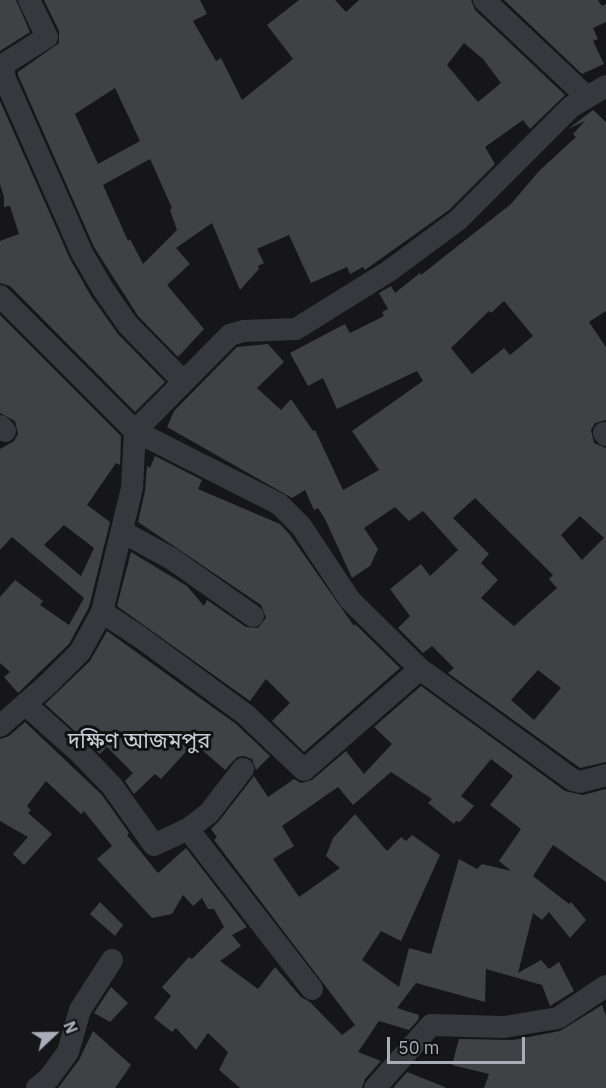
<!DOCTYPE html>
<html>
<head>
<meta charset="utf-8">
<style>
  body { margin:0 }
  #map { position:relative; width:606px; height:1088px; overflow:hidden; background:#161618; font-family:"IBM Plex Sans",sans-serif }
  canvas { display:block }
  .north { position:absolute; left:24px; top:1004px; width:60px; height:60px; -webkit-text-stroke:4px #111113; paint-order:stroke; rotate:68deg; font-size:16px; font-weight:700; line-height:24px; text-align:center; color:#a8adb8 }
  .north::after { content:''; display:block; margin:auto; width:21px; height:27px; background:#a8adb8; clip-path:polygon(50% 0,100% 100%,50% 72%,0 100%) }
  .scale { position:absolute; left:387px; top:1037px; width:138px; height:27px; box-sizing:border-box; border:3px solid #a8adb8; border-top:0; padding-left:8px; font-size:18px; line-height:21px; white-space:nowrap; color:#a8adb8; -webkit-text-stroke:4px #111113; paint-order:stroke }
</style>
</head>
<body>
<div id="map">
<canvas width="606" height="1088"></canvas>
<div class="north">N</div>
<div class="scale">50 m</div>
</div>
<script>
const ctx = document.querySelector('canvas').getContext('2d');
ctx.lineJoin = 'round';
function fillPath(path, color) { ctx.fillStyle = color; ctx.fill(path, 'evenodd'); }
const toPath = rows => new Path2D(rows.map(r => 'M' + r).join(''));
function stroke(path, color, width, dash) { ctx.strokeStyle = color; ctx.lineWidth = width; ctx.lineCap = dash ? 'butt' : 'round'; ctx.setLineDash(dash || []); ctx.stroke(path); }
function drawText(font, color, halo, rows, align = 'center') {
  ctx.font = font + ' "IBM Plex Sans","Noto Sans Bengali",sans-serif'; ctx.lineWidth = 6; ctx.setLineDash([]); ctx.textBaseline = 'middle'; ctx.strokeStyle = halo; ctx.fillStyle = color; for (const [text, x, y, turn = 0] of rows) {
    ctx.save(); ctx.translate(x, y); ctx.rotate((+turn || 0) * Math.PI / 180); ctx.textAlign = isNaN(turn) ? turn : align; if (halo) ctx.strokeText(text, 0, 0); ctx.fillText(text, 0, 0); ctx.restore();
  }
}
const building = toPath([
  [0,0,16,0,30,32,0,51],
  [44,0,200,0,207,14,193,21,216,61,221,58,242,100,293,59,267,25,299,0,335,0,346,12,359,0,471,0,475,10,565,95,530,129,523,120,485,147,495,164,449,210,365,270,363,267,350,274,347,267,311,283,289,235,257,249,264,263,258,266,259,269,240,290,212,223,176,248,190,264,167,285,204,329,178,357,138,316,94,247,18,75,18,72,59,43,59,31],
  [464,43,483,59,501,83,478,102,447,65],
  [115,88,140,141,98,164,75,114],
  [150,159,172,208,170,210,177,230,143,264,130,239,128,241,103,185],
  [504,0,598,0,602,6,606,4,606,22,593,28,598,39,593,41,604,64,582,74],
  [0,101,70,259,91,296,118,334,165,382,135,412,10,286,0,283,0,241,19,234,10,206,4,207,4,197,0,184],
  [593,110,606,122,606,311,589,322,606,347,606,420,595,423,591,430,594,443,606,448,606,762,580,768,448,673,454,668,432,646,423,653,398,628,410,616,390,589,421,564,430,576,458,550,423,511,409,521,395,507,364,528,378,549,370,566,352,578,325,519,318,508,314,510,305,490,292,498,167,427,174,411,237,347,268,344,284,362,257,388,281,410,291,399,313,431,315,430,343,490,379,470,352,431,423,381,417,371,337,409,323,378,308,386,290,353,345,324,350,333,384,316,382,312,388,309,379,293,391,286,395,293,420,273,421,275,511,204,539,171,576,137,573,134,585,121,568,129],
  [504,301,533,336,510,355,504,348,472,374,451,348,489,311,491,313],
  [475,498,553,575,549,579,557,588,514,626,481,598,498,580,481,563,489,554,453,518],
  [580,516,604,538,582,560,561,535],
  [538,670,561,688,534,720,511,700],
  [0,315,121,436,120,465,116,463,87,505,110,522,89,607,69,644,18,693,4,677,10,672,0,663,0,597,15,580,43,601,40,605,69,625,84,598,12,537,0,550,0,449,14,441,18,434,15,421,0,413],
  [64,525,94,548,81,576,44,545],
  [155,456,202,480,198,489,280,524,290,535,354,626,355,624,400,668,304,752,272,721,290,703,266,679,250,701,117,606,131,552,187,586,204,606,207,600,246,627,258,628,266,618,261,605,138,522,145,491,147,466,150,468],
  [107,631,236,724,270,756,256,770,252,759,244,756,237,757,225,770,194,743,161,779,155,774,134,794,125,781,133,773,107,747,100,754,45,704,90,661],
  [421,686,565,791,583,795,606,789,606,882,553,845,533,876,569,904,571,902,586,920,570,938,549,912,542,920,533,913,518,973,541,960,549,969,559,962,574,991,550,1006,542,985,486,969,485,1002,416,983,397,1008,419,1015,418,1020,409,1030,379,1021,358,1052,381,1061,365,1079,362,1088,240,1088,219,1070,228,1052,208,1033,196,1050,176,1028,172,1032,154,1018,171,996,162,987,189,957,192,959,224,927,214,909,208,909,202,898,193,906,183,895,172,914,152,918,97,859,112,846,84,811,81,814,46,781,27,806,31,810,28,813,52,834,24,865,13,854,28,837,0,821,0,739,9,736,25,722,102,795,129,833,127,835,158,873,186,848,247,927,232,935,241,946,220,961,258,989,275,967,301,997,310,1002,342,1035,355,1025,214,840,217,837,211,829,219,821,254,776,268,797,294,779,301,783,312,780,346,751,364,774,392,744,374,727],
  [491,759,513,776,490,805,521,829,499,861,511,871,482,864,477,869,459,859,431,954,409,948,399,987,362,960,381,931,401,941,440,855,412,835,406,841,401,837,387,851,355,814,333,838,326,856,340,868,299,897,273,859,294,846,282,826,338,787,353,805,391,772,432,799,428,803,454,824,456,821,460,822,474,806,461,796],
  [100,902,123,925,115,936,90,914],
  [111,987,128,1003,110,1022,94,1013],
  [602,1005,606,1016,606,1088,484,1088,489,1074,452,1065,459,1039,513,1040,560,1031],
  [93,1031,131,1065,115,1088,58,1088,79,1060],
  [407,1072,445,1087,445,1088,393,1088]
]);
const minor = toPath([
  [29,0,47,37,3,65,5,79,82,253,103,289,128,325,183,381],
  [484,0,587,97],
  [0,296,135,431,279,504,301,526,350,600,420,669,573,780,580,782,606,775],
  [0,426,5,431],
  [604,433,606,435],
  [123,532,172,559,253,616],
  [102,612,140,637,245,714,304,770,420,669],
  [25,704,79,752,112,786,154,845,188,829,209,813,243,769],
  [0,726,48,684,80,652,102,612,132,488,135,431,230,335,243,331,296,329,389,271,458,220,571,107,606,86],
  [188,829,312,989],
  [37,1088,49,1078,68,1052,80,1010,112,960],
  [375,1088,431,1025,504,1027,558,1018,606,986]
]);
const quarterNames = [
  ["দক্ষিণ আজমপুর",139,742]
];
fillPath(building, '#404145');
stroke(minor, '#37383d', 22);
drawText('22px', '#c9ccd4', '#111113', quarterNames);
</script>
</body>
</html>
